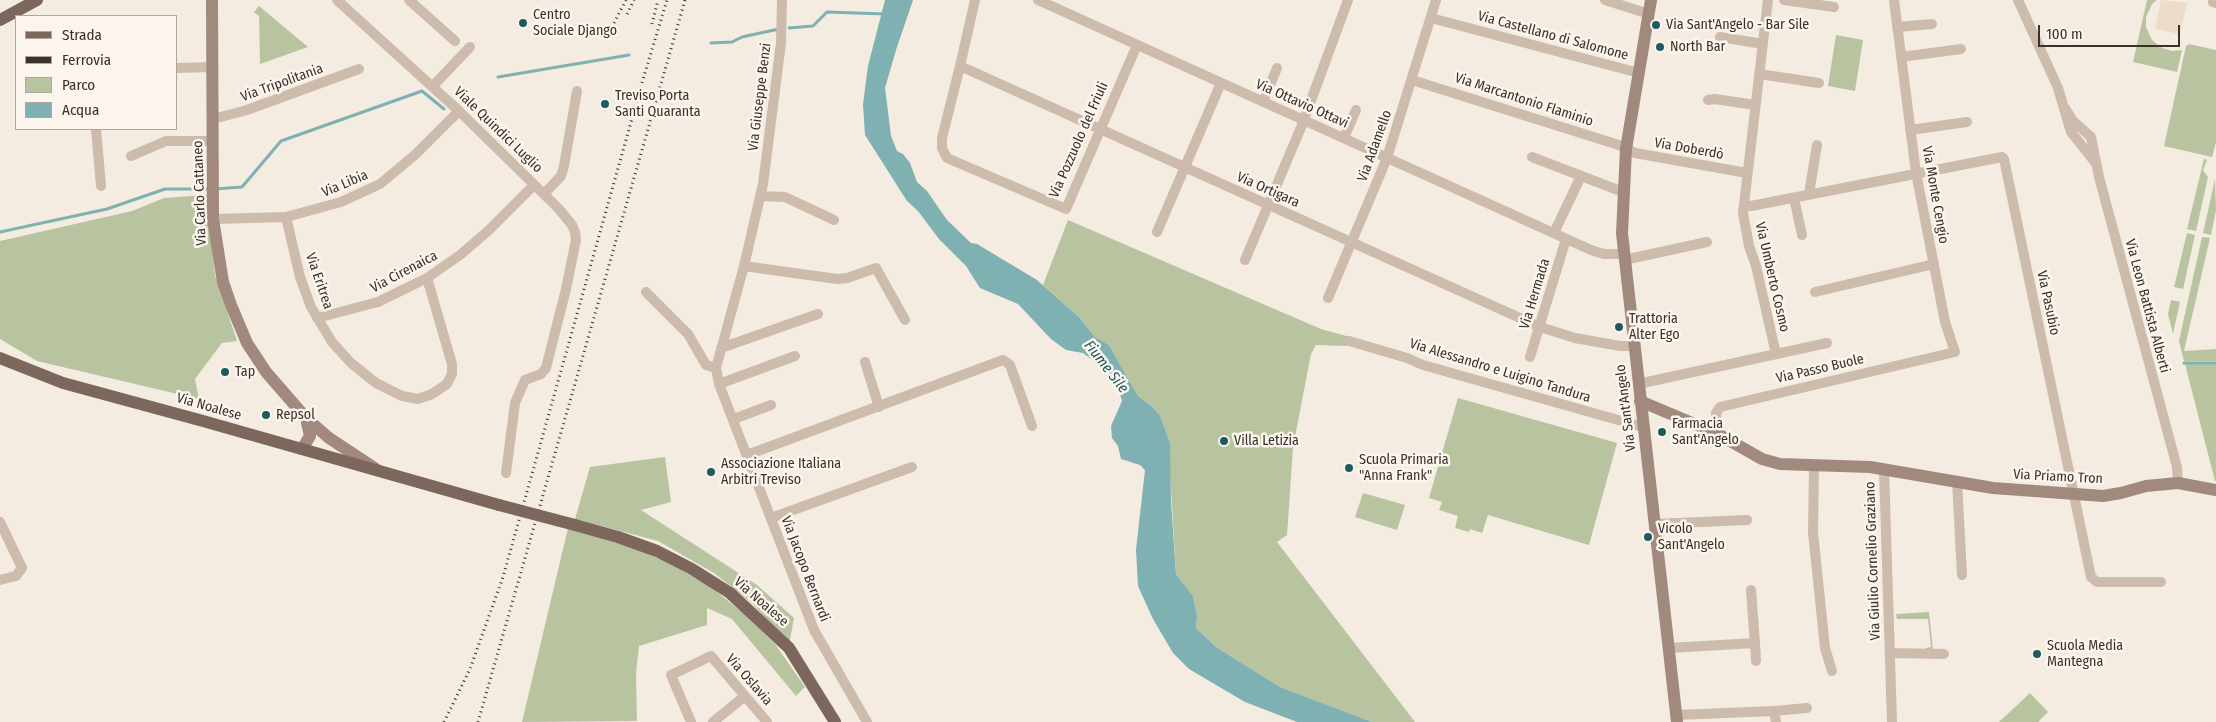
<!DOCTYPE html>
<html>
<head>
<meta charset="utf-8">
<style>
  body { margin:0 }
  #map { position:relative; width:2216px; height:722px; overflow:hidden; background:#f4ebe1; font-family:"Fira Sans Condensed",sans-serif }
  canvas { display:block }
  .legend { position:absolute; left:15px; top:15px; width:162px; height:115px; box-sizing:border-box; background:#fbf5ee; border:1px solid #aea6a0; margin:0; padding:6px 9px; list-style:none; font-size:15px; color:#3b302b }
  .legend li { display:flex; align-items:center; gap:10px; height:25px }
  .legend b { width:25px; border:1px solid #aea6a0 }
  .scale { position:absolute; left:2038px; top:25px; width:142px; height:22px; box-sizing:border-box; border:2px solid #3b302b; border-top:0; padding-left:6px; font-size:15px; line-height:18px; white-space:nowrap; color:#3b302b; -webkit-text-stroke:4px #fbf5ee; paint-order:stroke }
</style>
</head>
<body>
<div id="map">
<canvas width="2216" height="722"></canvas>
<ul class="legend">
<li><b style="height:6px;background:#7d675c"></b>Strada</li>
<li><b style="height:6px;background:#3b302b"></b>Ferrovia</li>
<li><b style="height:14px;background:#b8c4a0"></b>Parco</li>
<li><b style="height:14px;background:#7fb0b2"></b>Acqua</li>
</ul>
<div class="scale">100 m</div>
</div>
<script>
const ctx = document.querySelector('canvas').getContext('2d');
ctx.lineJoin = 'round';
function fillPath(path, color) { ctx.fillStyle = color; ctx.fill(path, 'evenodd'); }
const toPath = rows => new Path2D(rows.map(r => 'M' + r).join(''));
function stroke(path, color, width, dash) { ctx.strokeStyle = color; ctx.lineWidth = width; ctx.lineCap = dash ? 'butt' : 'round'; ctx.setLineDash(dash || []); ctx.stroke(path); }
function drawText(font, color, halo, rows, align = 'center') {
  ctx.font = font + ' "Fira Sans Condensed",sans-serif'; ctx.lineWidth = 5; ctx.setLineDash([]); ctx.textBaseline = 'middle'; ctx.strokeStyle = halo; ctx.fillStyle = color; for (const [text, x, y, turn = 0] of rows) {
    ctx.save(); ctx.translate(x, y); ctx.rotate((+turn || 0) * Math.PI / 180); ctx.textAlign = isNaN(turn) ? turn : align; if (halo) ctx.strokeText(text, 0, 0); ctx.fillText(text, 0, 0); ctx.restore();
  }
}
const green = toPath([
  [2147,0,2157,0,2152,4,2146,17,2146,27,2152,40,2162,48,2172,51,2182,50,2177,72,2133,62],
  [259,6,308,47,260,64,259,16,254,12],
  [1836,35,1863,40,1855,91,1828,86],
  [2189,44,2216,50,2216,142,2212,157,2164,146,2186,46],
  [2204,159,2207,160,2203,170,2208,177,2196,231,2187,229],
  [2215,179,2216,210,2211,235,2203,233],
  [207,195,215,275,237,341,222,343,195,379,199,399,37,361,0,339,0,241,132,211,164,198],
  [1068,220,1321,329,1350,337,1347,346,1316,345,1311,354,1293,447,1287,535,1277,542,1415,722,1372,722,1280,687,1216,647,1196,628,1197,616,1193,596,1176,574,1170,473,1150,405,1138,396,1109,345,1095,337,1079,317,1043,285],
  [2187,233,2195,235,2183,289,2174,287],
  [2202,237,2210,238,2184,351,2216,349,2216,361,2184,361,2179,341],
  [2171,300,2180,302,2173,334,2168,314],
  [2185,364,2216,364,2216,481,2215,481],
  [1458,398,1617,443,1589,545,1488,515,1482,533,1470,529,1469,532,1455,528,1458,516,1439,510,1442,502,1429,498],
  [665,457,671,502,641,510,757,585,794,618,789,645,753,604,714,573,658,541,575,519,590,467],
  [1363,493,1405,505,1397,530,1355,517],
  [568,528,618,542,665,561,711,587,744,614,775,644,805,687,796,696,732,619,707,608,707,625,639,646,636,672,637,721,522,722],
  [1929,612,1933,650,1926,650,1926,648,1931,647,1928,619,1897,619,1896,614],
  [2030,693,2048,712,2038,722,1999,722]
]);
const plaza = toPath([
  [2161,0,2187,3,2180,34,2155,29]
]);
const water = toPath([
  [885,0,913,0,896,50,885,88,891,136,897,151,903,154,910,163,917,182,927,191,947,220,971,243,977,244,1037,280,1079,317,1095,337,1109,345,1138,396,1150,405,1160,416,1170,444,1171,502,1176,574,1193,596,1197,616,1196,628,1216,647,1280,687,1372,722,1297,722,1245,702,1189,669,1173,653,1153,619,1138,586,1136,550,1145,470,1140,465,1121,459,1118,446,1112,438,1111,426,1122,401,1119,391,1095,362,1083,353,1066,350,1051,339,1018,304,980,288,966,266,939,239,918,211,907,201,865,135,863,104,868,66]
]);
const stream = toPath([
  [789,28,813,26,827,12,885,14],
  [711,43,732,42,742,37,779,29],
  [498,77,629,55],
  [215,189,242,187,281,141,422,91,444,109],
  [0,232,107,209,165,189,209,189],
  [2184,363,2216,363]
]);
const street = toPath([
  [337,0,459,111,559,209,572,225,575,232,576,240,566,289,546,368,541,374,525,380,515,403,506,473],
  [409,0,455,41],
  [782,0,781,43,763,184,744,266,716,368,719,384,814,630,867,722],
  [975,0,960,66,1540,327,1575,338,1620,346,1634,346],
  [1038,0,1591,250,1604,254,1623,254],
  [1605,0,1649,14],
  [1768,0,1743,213,1749,246,1756,266,1776,354],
  [1784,0,1834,7],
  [2018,0,2058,88,2071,132,2094,161],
  [2213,0,2213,2,2216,3],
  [1431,18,1639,73],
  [1897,27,1932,24],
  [1720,37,1763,44],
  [1901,57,1961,49],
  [960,66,942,138,942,148,947,158,1066,209,1137,45],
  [176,68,212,67],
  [1759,74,1819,83],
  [1412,80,1622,146,1635,153,1747,173],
  [433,86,470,47],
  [1708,100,1715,99,1755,105],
  [1263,102,1277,68],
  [2065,108,2073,121,2091,137,2099,177,2177,467,2178,483],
  [213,119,247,110,359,69],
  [96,129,101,186],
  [1910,130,1967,122],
  [1344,138,1356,110],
  [131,156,166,141,213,141],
  [1532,157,1623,192],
  [544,194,561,176,564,166,577,91],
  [1809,194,1817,145],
  [760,196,785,197,834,220],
  [1794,198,1802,235],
  [1744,205,1751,206,2002,157,2004,159,2091,577,2097,582,2161,582],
  [286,217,300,277,311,307,332,342,351,363,376,383,402,396,418,399,432,394,447,384,452,374,452,364,427,278],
  [213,219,286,217,341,202,380,184,416,154,459,111],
  [1157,232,1221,83],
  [1554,233,1581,176],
  [1245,260,1302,125,1348,0],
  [1624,260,1707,242],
  [744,266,837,279,847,278,876,268,905,320],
  [646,292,688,334,706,365,716,368],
  [1815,292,1934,264],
  [1328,298,1387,158,1436,0],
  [317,318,378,302,427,278,460,255,488,231,534,185],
  [1349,341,1407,358,1423,365,1643,427],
  [721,348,818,314],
  [1530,357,1566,239],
  [865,362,879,407],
  [719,384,795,356],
  [1638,384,1827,343],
  [734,419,771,405],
  [1718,434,1716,413,1720,407,1955,352,1945,322,1916,173,1894,0],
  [747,455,1003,360,1010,365,1032,426],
  [1814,466,1813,532,1825,648,1832,671],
  [1884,469,1892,722],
  [1957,481,1962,575],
  [771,518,912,467],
  [0,522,22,568,16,576,0,580],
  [1654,524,1747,520],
  [1755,643,1756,661],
  [1669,648,1755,643,1751,590],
  [1890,653,1944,654],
  [1774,711,1807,708],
  [1676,715,1774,711,1776,722],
  [691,722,671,675,711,656,767,722],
  [713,722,745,696]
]);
const secondary = toPath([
  [212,0,213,219,223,282,231,305,247,343,266,372,306,418,329,438,376,469],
  [1651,0,1626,149,1622,233,1677,722],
  [1640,401,1718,434,1762,459,1780,464,1870,467,1993,488,2103,496,2121,493,2146,486,2178,483,2216,490],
  [302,449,310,436,306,418]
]);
const primary = toPath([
  [0,20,37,0],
  [0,358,63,383,203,421,499,505],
  [575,525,618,537,657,551,692,569,730,593,789,648,835,722]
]);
const rail = toPath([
  [627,14,634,0],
  [614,23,626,0],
  [652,24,658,0],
  [444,722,470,669,503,577,644,76,667,0],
  [478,722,685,0]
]);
const primaryBridge = toPath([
  [499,505,575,525]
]);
const markers = [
  [523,23,5,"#1f5a5e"],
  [1656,25,5,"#1f5a5e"],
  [1660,47,5,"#1f5a5e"],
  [605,104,5,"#1f5a5e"],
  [1619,327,5,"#1f5a5e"],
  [225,372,5,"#1f5a5e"],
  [266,415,5,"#1f5a5e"],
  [1662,432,5,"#1f5a5e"],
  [1224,441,5,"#1f5a5e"],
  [1349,468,5,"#1f5a5e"],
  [711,472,5,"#1f5a5e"],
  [1648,537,5,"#1f5a5e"],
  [2037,654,5,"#1f5a5e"]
];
const poiNames = [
  ["Centro",533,15],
  ["Sociale Django",533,31],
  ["Via Sant'Angelo - Bar Sile",1666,25],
  ["North Bar",1670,47],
  ["Treviso Porta",615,96],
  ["Santi Quaranta",615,112],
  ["Trattoria",1629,319],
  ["Alter Ego",1629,335],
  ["Tap",235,372],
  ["Repsol",276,415],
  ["Farmacia",1672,424],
  ["Sant'Angelo",1672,440],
  ["Villa Letizia",1234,441],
  ["Scuola Primaria",1359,460],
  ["\"Anna Frank\"",1359,476],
  ["Associazione Italiana",721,464],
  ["Arbitri Treviso",721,480],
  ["Vicolo",1658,529],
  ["Sant'Angelo",1658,545],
  ["Scuola Media",2047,646],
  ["Mantegna",2047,662]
];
const streetNames = [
  ["Via Castellano di Salomone",1553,36,15],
  ["Via Tripolitania",282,83,-20],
  ["Via Giuseppe Benzi",760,97,-83],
  ["Via Marcantonio Flaminio",1524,100,18],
  ["Via Ottavio Ottavi",1302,104,24],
  ["Viale Quindici Luglio",498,130,44],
  ["Via Pozzuolo del Friuli",1079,140,-66],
  ["Via Adamello",1375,146,-70],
  ["Via Doberdò",1689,149,10],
  ["Via Libia",345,184,-23],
  ["Via Ortigara",1268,190,24],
  ["Via Carlo Cattaneo",200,193,-92],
  ["Via Monte Cengio",1935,195,80],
  ["Via Cirenaica",404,272,-28],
  ["Via Umberto Cosmo",1772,277,77],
  ["Via Eritrea",319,281,71],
  ["Via Hermada",1535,294,-73],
  ["Via Pasubio",2048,303,78],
  ["Via Leon Battista Alberti",2147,306,75],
  ["Via Passo Buole",1820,369,-13],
  ["Via Alessandro e Luigino Tandura",1500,371,17],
  ["Via Noalese",209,407,16],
  ["Via Sant'Angelo",1626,408,-97],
  ["Via Priamo Tron",2058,477,3],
  ["Via Giulio Cornelio Graziano",1873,561,-92],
  ["Via Jacopo Bernardi",805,569,69],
  ["Via Noalese",761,602,41],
  ["Via Oslavia",749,680,49]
];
const waterNames = [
  ["Fiume Sile",1106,367,52]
];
fillPath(green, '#b8c4a0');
fillPath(plaza, '#ecdcc8');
fillPath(water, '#7fb0b2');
stroke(stream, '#7fb0b2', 3);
stroke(street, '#cdbbac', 10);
stroke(secondary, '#a18a7d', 12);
stroke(primary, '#7d675c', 12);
stroke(rail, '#3b302b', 3, [1, 4]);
stroke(primaryBridge, '#7d675c', 12);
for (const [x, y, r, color] of markers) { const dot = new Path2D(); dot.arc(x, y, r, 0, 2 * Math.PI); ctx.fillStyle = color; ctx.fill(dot); stroke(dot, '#fbf5ee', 2); }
drawText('14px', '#3b302b', '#fbf5ee', poiNames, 'left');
drawText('14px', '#3b302b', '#fbf5ee', streetNames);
drawText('italic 15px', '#1f5a5e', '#fbf5ee', waterNames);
</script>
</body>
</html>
